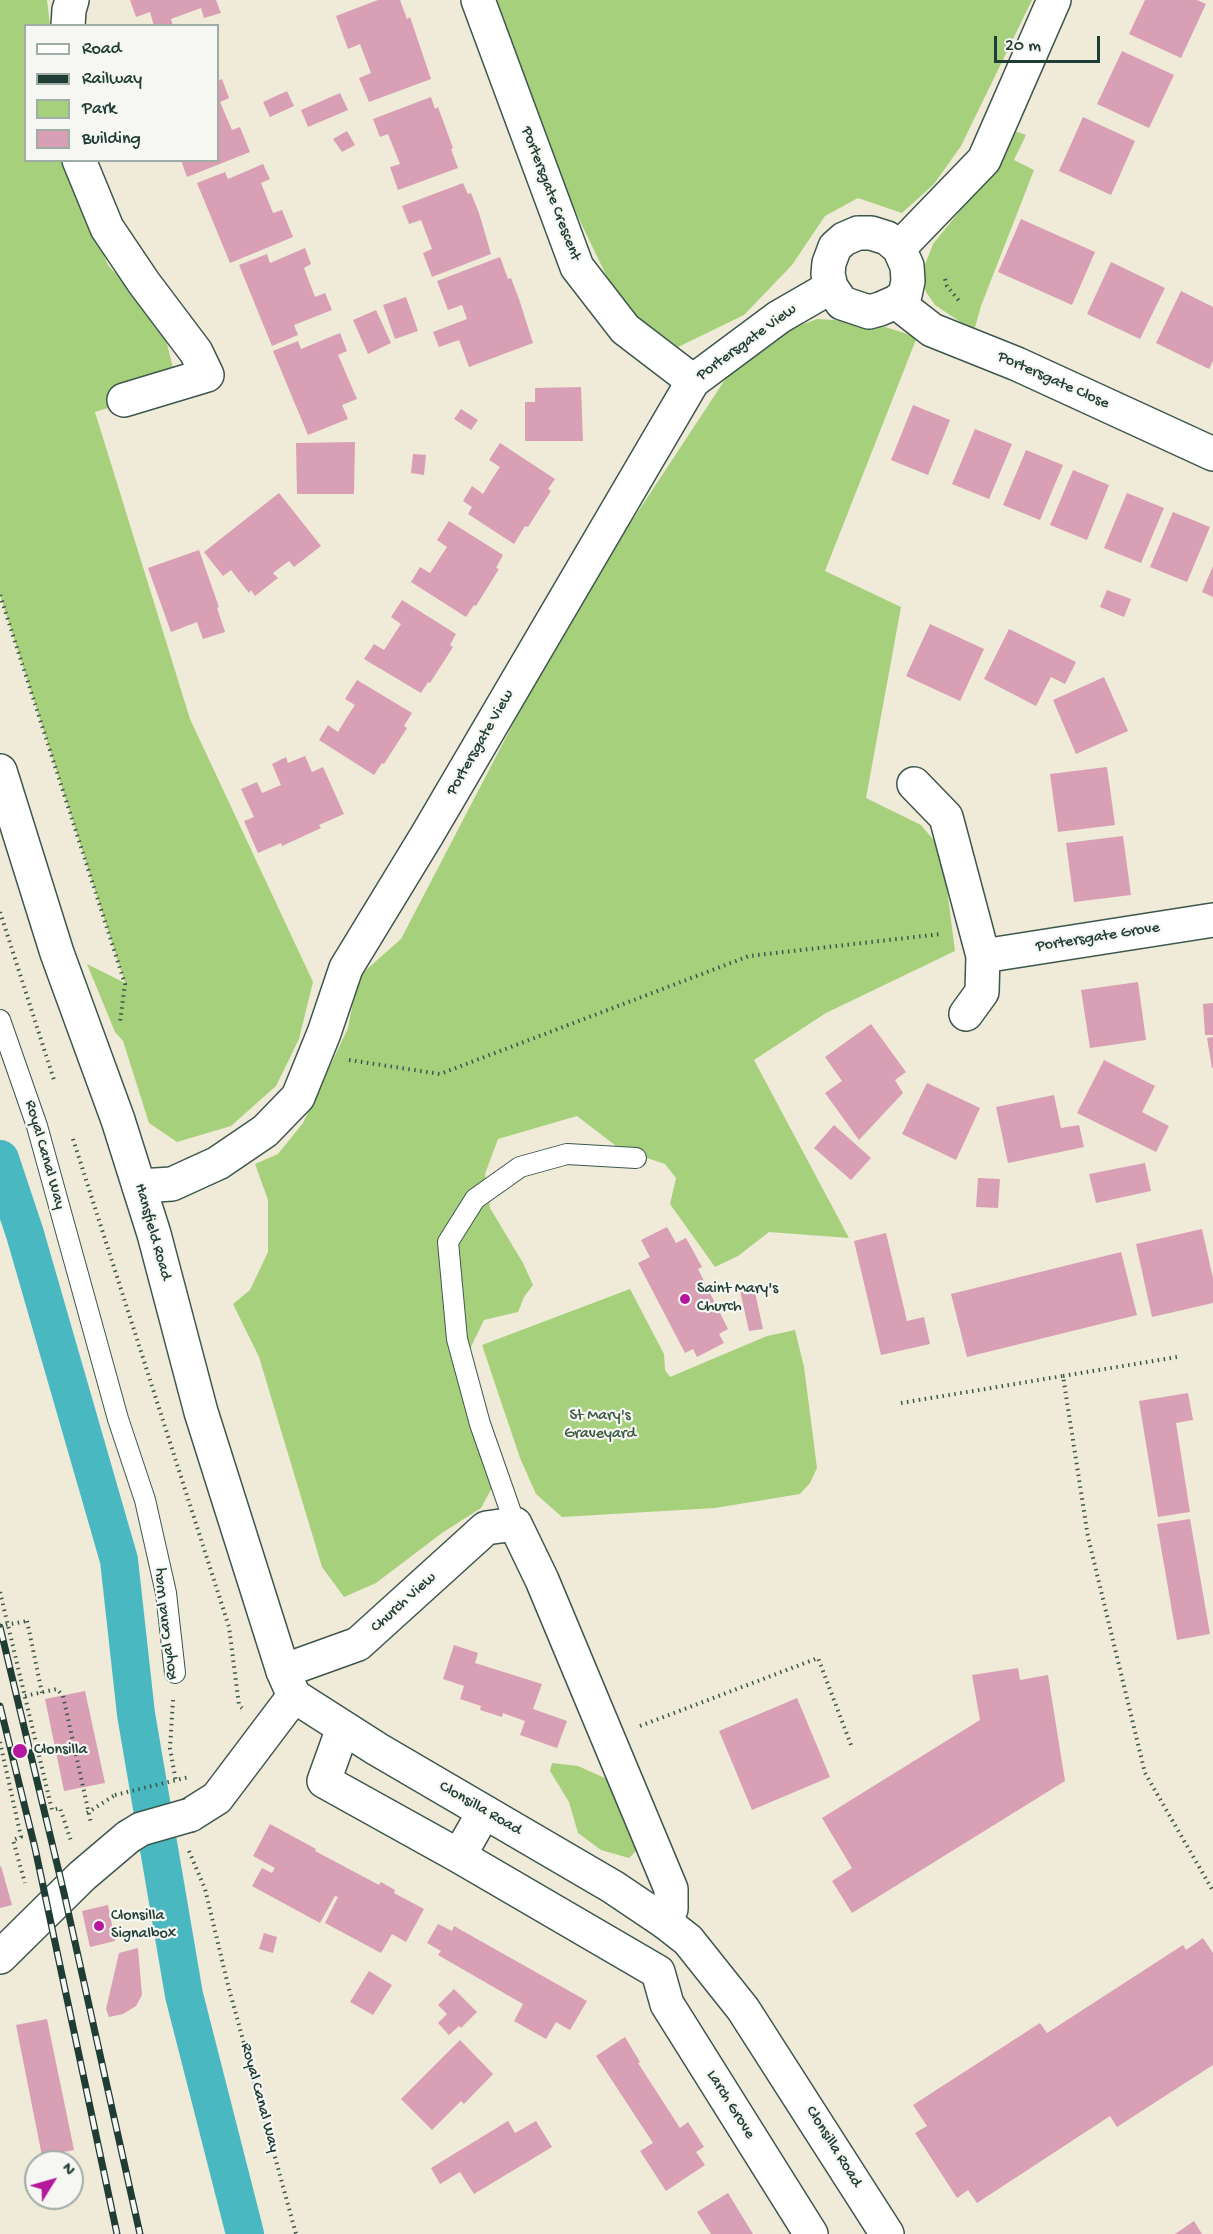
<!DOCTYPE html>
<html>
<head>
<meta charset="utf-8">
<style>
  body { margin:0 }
  #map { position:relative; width:1213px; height:2234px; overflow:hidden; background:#efebd8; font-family:"Gochi Hand",sans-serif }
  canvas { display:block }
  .legend { position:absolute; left:24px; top:24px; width:195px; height:138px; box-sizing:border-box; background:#f6f6f2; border:2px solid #a0aca6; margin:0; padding:8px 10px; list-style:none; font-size:18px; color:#1f3d34 }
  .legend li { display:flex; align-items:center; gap:12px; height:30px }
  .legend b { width:30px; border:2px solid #a0aca6 }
  .north { position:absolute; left:24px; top:2150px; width:60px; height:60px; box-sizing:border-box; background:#f6f6f2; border:2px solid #a0aca6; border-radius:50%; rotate:53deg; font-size:16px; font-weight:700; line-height:24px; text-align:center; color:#1f3d34 }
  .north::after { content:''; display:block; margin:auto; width:21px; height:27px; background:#b5179e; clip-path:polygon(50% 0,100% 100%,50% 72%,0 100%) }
  .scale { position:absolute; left:994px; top:36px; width:106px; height:27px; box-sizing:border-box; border:3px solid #1f3d34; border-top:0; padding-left:8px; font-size:18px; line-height:21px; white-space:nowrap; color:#1f3d34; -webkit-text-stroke:4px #f6f6f2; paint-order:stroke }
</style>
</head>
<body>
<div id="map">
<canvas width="1213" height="2234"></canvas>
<ul class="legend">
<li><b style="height:8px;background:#fff"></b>Road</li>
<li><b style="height:8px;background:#1f3d34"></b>Railway</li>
<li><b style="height:16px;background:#a7d07c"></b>Park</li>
<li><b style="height:16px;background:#d99fb5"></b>Building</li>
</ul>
<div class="north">N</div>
<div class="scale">20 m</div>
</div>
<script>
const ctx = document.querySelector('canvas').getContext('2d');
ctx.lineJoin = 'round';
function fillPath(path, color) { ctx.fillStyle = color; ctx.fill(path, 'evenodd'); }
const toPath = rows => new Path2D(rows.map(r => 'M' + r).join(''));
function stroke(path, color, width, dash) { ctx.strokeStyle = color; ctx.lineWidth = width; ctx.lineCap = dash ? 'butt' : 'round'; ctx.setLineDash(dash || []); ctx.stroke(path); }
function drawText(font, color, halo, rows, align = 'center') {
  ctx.font = font + ' "Gochi Hand",sans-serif'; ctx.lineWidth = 4.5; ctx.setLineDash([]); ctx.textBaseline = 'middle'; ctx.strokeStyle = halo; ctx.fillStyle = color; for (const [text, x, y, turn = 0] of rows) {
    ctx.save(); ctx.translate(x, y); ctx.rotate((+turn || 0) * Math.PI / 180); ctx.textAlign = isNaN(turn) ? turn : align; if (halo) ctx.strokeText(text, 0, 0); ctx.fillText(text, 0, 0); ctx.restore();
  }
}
const green = toPath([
  [0,0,47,0,50,25,26,26,26,160,66,161,67,167,108,265,162,324,175,376,137,399,95,412,190,719,313,982,299,1039,276,1086,231,1126,177,1142,149,1123,123,1041,115,1032,87,964,125,983,0,595],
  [494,0,1032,0,961,146,934,184,902,213,858,198,825,216,792,265,744,315,678,347,620,304,552,163],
  [1009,129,1026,135,1014,160,1034,170,981,306,974,331,935,305,926,292,921,275,933,244,983,182],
  [817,319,869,322,917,337,825,571,901,607,866,798,921,825,942,850,955,951,826,1013,754,1060,849,1238,769,1232,738,1256,715,1267,670,1204,676,1178,665,1164,620,1149,577,1116,498,1139,485,1174,490,1208,523,1263,533,1285,524,1297,518,1312,484,1320,470,1349,503,1474,494,1484,481,1508,442,1533,376,1583,344,1597,322,1567,259,1357,233,1304,250,1290,268,1252,268,1200,255,1164,278,1154,303,1123,348,1028,358,977,401,939,552,649,618,542,736,363,772,336],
  [630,1289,664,1354,665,1370,670,1377,767,1336,795,1330,804,1367,817,1468,810,1483,800,1494,715,1508,562,1517,536,1494,520,1458,482,1345],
  [552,1763,578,1766,616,1783,638,1849,629,1858,601,1850,578,1833,569,1802,550,1771]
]);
const canal = toPath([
  [0,1159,25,1234,119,1560,136,1714,184,1995,245,2234]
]);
const building = toPath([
  [130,0,216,0,221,13,204,18,201,8,171,19,173,26,154,26,150,12,136,17],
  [378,0,400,0,407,19,410,17,431,79,369,102,359,78,371,73,360,44,348,49,336,16],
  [1145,0,1197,0,1206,4,1181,58,1129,34],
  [1122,51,1174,75,1149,128,1097,104],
  [222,79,229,98,220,102,232,130,240,127,250,152,187,177,181,160,218,160,218,81],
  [287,91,294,106,270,117,263,102],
  [340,93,348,110,308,127,301,110],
  [431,97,435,109,438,107,453,148,451,149,458,168,398,190,390,167,400,164,388,134,380,137,373,119],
  [1083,117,1135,141,1111,195,1059,171],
  [347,131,355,145,342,152,333,139],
  [263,164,270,179,261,183,273,213,282,210,293,237,230,263,197,183,225,172,228,179],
  [463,183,468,194,471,193,479,213,491,254,432,277,423,253,432,249,421,220,409,224,402,206],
  [1021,219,1095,252,1072,305,998,272],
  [305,248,311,264,304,268,315,297,325,293,332,310,294,325,298,335,272,346,239,265,267,254,270,263],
  [500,257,508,279,511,278,519,299,533,343,469,367,459,340,439,347,433,332,467,319,462,305,448,310,437,281],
  [1111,262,1165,288,1140,339,1087,314],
  [1181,291,1213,307,1213,361,1209,369,1156,343],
  [406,297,418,331,395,339,383,305],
  [376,310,391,343,368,354,353,320],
  [340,333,347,351,338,355,357,399,342,405,348,419,308,435,273,351,298,341,301,349],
  [581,387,583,441,525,441,525,402,535,402,535,388],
  [913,405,950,420,928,475,891,460],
  [461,409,478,420,471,430,454,419],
  [975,429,1012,444,989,499,952,484],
  [355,442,354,494,297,494,296,443],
  [500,443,555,479,548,489,551,491,528,527,525,526,514,544,468,514,472,507,463,501,472,486,483,494,492,479,500,467,489,460],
  [1026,450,1063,465,1040,520,1003,505],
  [413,454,426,455,424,475,411,473],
  [1073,470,1109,485,1087,540,1050,525],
  [279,493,321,546,294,567,289,561,273,573,278,578,255,596,251,590,249,593,231,570,223,576,204,552],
  [1127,493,1164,508,1141,563,1104,548],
  [1173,512,1210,527,1187,582,1150,567],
  [449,521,503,555,496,568,499,569,476,606,474,605,466,617,411,582,420,567,430,573,447,547,437,540],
  [199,550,219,607,217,608,225,632,203,639,197,622,171,632,148,568],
  [1213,566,1213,597,1202,592],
  [1107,590,1131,599,1124,617,1100,607],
  [402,600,456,634,450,645,453,647,430,683,428,682,421,693,364,659,374,644,384,650,401,624,391,617],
  [930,624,984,649,960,701,906,676],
  [1009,629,1076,662,1065,684,1051,677,1036,706,984,679],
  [1104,677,1128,731,1076,754,1053,700],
  [357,680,412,713,404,726,407,728,384,764,382,763,374,775,319,740,328,725,338,732,347,717,355,705,345,699],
  [305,756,312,772,323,767,344,814,319,825,321,828,282,846,281,843,258,853,244,821,254,817,241,789,257,782,262,793,281,785,272,764,286,757,288,763],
  [1107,767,1115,825,1058,832,1050,774],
  [1123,836,1131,895,1074,902,1066,843],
  [1138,982,1146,1040,1090,1048,1081,990],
  [1213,1003,1213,1035,1205,1035,1203,1004],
  [871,1024,906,1072,895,1080,903,1093,859,1140,825,1093,842,1081,825,1057],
  [1213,1037,1213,1068,1212,1068,1207,1038],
  [1104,1060,1155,1086,1142,1112,1169,1126,1156,1152,1077,1113],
  [927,1083,980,1108,956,1160,902,1134],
  [1054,1095,1061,1128,1079,1125,1084,1147,1008,1163,996,1107],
  [834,1125,871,1158,851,1180,814,1148],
  [1145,1163,1151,1191,1096,1203,1089,1174],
  [978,1178,1000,1179,998,1208,976,1207],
  [667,1227,676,1243,686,1238,702,1267,698,1269,728,1329,719,1334,724,1343,697,1357,693,1349,685,1353,638,1263,650,1257,641,1240],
  [1202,1229,1213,1278,1213,1303,1152,1317,1136,1244],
  [886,1233,907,1321,924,1317,930,1344,881,1355,854,1241],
  [1121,1252,1137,1315,967,1357,951,1294],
  [753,1283,763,1329,749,1331,739,1286],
  [1188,1393,1193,1420,1176,1423,1190,1512,1158,1517,1139,1401],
  [1190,1519,1210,1634,1177,1640,1157,1524],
  [454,1645,478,1653,475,1663,542,1684,533,1709,567,1721,557,1748,520,1735,525,1721,503,1713,502,1717,480,1710,481,1706,460,1699,464,1686,443,1679],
  [1018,1668,1020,1680,1048,1675,1065,1781,852,1913,832,1881,852,1868,822,1818,980,1720,972,1675],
  [85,1691,105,1783,64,1791,45,1699],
  [797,1698,830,1777,752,1810,719,1731],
  [270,1824,316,1849,315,1851,379,1885,381,1882,395,1890,394,1893,424,1909,406,1942,392,1934,381,1953,325,1923,338,1897,335,1896,320,1923,252,1886,262,1868,272,1873,275,1868,253,1856],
  [1,1866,12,1905,0,1908,0,1867],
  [108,1905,115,1941,90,1947,82,1911],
  [438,1924,452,1931,454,1926,587,2001,570,2030,556,2022,546,2039,514,2021,523,2004,438,1955,441,1951,427,1943],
  [264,1933,277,1937,273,1953,259,1949],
  [1203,1938,1213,1953,1213,2065,1117,2127,1110,2116,977,2203,968,2190,957,2198,915,2133,927,2126,913,2105,1040,2023,1047,2033,1183,1945,1186,1950],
  [138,1948,142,1995,136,2006,123,2014,109,2017,106,2009,119,1953],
  [369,1971,392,1985,373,2015,350,2002],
  [454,1989,477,2012,461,2028,459,2026,449,2035,438,2023,447,2014,438,2005],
  [47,2019,74,2150,42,2156,16,2025],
  [625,2037,640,2062,638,2063,680,2128,688,2122,704,2147,696,2152,705,2165,666,2191,640,2151,653,2143,596,2056],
  [460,2040,493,2074,464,2104,461,2101,432,2130,401,2099],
  [508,2121,515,2133,536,2121,552,2147,474,2194,460,2172,440,2184,431,2168],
  [728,2193,753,2234,711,2234,697,2212],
  [1194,2221,1202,2234,1175,2234]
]);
const path = toPath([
  [945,279,947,286,960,302],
  [0,595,125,984,120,1022],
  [0,912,54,1080],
  [349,1060,440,1074,749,956,941,934],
  [73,1139,229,1627,239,1705,242,1708],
  [1063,1376,1177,1357],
  [901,1403,1063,1376,1088,1537,1145,1773,1213,1891],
  [0,1592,52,1810,60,1808,71,1841],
  [27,1621,42,1693],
  [25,1696,57,1689,63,1696,91,1823],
  [173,1700,170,1748,176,1782],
  [640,1726,818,1658,851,1745],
  [0,1742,21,1837,13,1840,25,1883],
  [87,1813,115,1795],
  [189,1851,205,1889,228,1985,296,2234]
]);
const service = toPath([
  [0,1020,37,1126,118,1419,145,1500,166,1593,175,1673],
  [515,1524,480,1424,457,1339,448,1242,475,1199,520,1167,567,1154,636,1158]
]);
const minor = toPath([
  [478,0,577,267,625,329,693,381],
  [68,26,69,10,72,0],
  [79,160,107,228,144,283,196,352,207,375,124,400],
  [858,233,871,233,887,238,899,248,907,266,908,281,905,295,896,302,880,309,869,312,842,303,831,287,828,274,829,263,835,247,844,239,858,233],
  [899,248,984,160,1054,0],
  [896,302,932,330,1017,364,1213,454],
  [914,784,946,817,983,956,982,992,966,1014],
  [983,956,1213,920],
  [139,1186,172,1184,218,1163,265,1131,298,1097,324,1033,346,968,427,835,693,381,779,317,831,287],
  [283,1671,358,1644,486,1528,515,1524,542,1580,671,1889,671,1909,665,1922],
  [343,1728,324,1781,459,1856,658,1972,667,2004,811,2234],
  [459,1856,484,1812]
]);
const tertiary = toPath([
  [0,771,57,953,118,1120,154,1234,201,1412,283,1671,294,1696]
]);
const secondary = toPath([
  [190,1815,217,1798,294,1696,377,1749,613,1887,665,1922,688,1940,743,2009,887,2234],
  [0,1957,82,1876,128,1837]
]);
const rail = toPath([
  [0,1627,64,1893,140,2234],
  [0,1706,35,1848,117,2234]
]);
const pathBridge = toPath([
  [0,1626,27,1621],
  [115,1795,189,1777]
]);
const secondaryBridge = toPath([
  [128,1837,141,1829,190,1815]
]);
const markers = [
  [685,1299,6,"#b5179e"],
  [20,1751,8,"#b5179e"],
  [99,1926,6,"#b5179e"]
];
const streetNames = [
  ["Portersgate Crescent",550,194,69],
  ["Portersgate View",747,343,-36],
  ["Portersgate Close",1053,381,24],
  ["Portersgate View",481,743,-60],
  ["Portersgate Grove",1098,938,-9],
  ["Royal Canal Way",44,1155,74],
  ["Hansfield Road",152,1232,74],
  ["Church View",404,1603,-42],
  ["Royal Canal Way",166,1624,-97],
  ["Clonsilla Road",480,1809,30],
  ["Royal Canal Way",259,2098,75],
  ["Larch Grove",730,2105,58],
  ["Clonsilla Road",833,2147,58]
];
const poiNames = [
  ["Saint Mary's",697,1290],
  ["Church",697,1308],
  ["Clonsilla",34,1751],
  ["Clonsilla",111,1917],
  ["Signalbox",111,1935]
];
const parkNames = [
  ["St Mary's",600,1417],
  ["Graveyard",600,1435]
];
fillPath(green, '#a7d07c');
stroke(canal, '#49b8c1', 38);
fillPath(building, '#d99fb5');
stroke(service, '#3e574d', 22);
stroke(minor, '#3e574d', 36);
stroke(tertiary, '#3e574d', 36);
stroke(secondary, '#3e574d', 36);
stroke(path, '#3e574d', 4, [1.5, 4.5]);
stroke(service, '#fff', 20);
stroke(minor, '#fff', 33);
stroke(tertiary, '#fff', 33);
stroke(secondary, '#fff', 33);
stroke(rail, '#1f3d34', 7);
stroke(rail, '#f6f6f2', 4.5, [14]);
stroke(secondaryBridge, '#3e574d', 36, []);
stroke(pathBridge, '#3e574d', 4, [1.5, 4.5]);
stroke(secondaryBridge, '#fff', 33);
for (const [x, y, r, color] of markers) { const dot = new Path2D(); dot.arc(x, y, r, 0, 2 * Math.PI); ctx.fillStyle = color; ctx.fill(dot); stroke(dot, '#f6f6f2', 2); }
drawText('16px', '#1f3d34', '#f6f6f2', streetNames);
drawText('16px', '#1f3d34', '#f6f6f2', poiNames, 'left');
drawText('16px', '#3a5a42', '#f6f6f2', parkNames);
</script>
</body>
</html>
